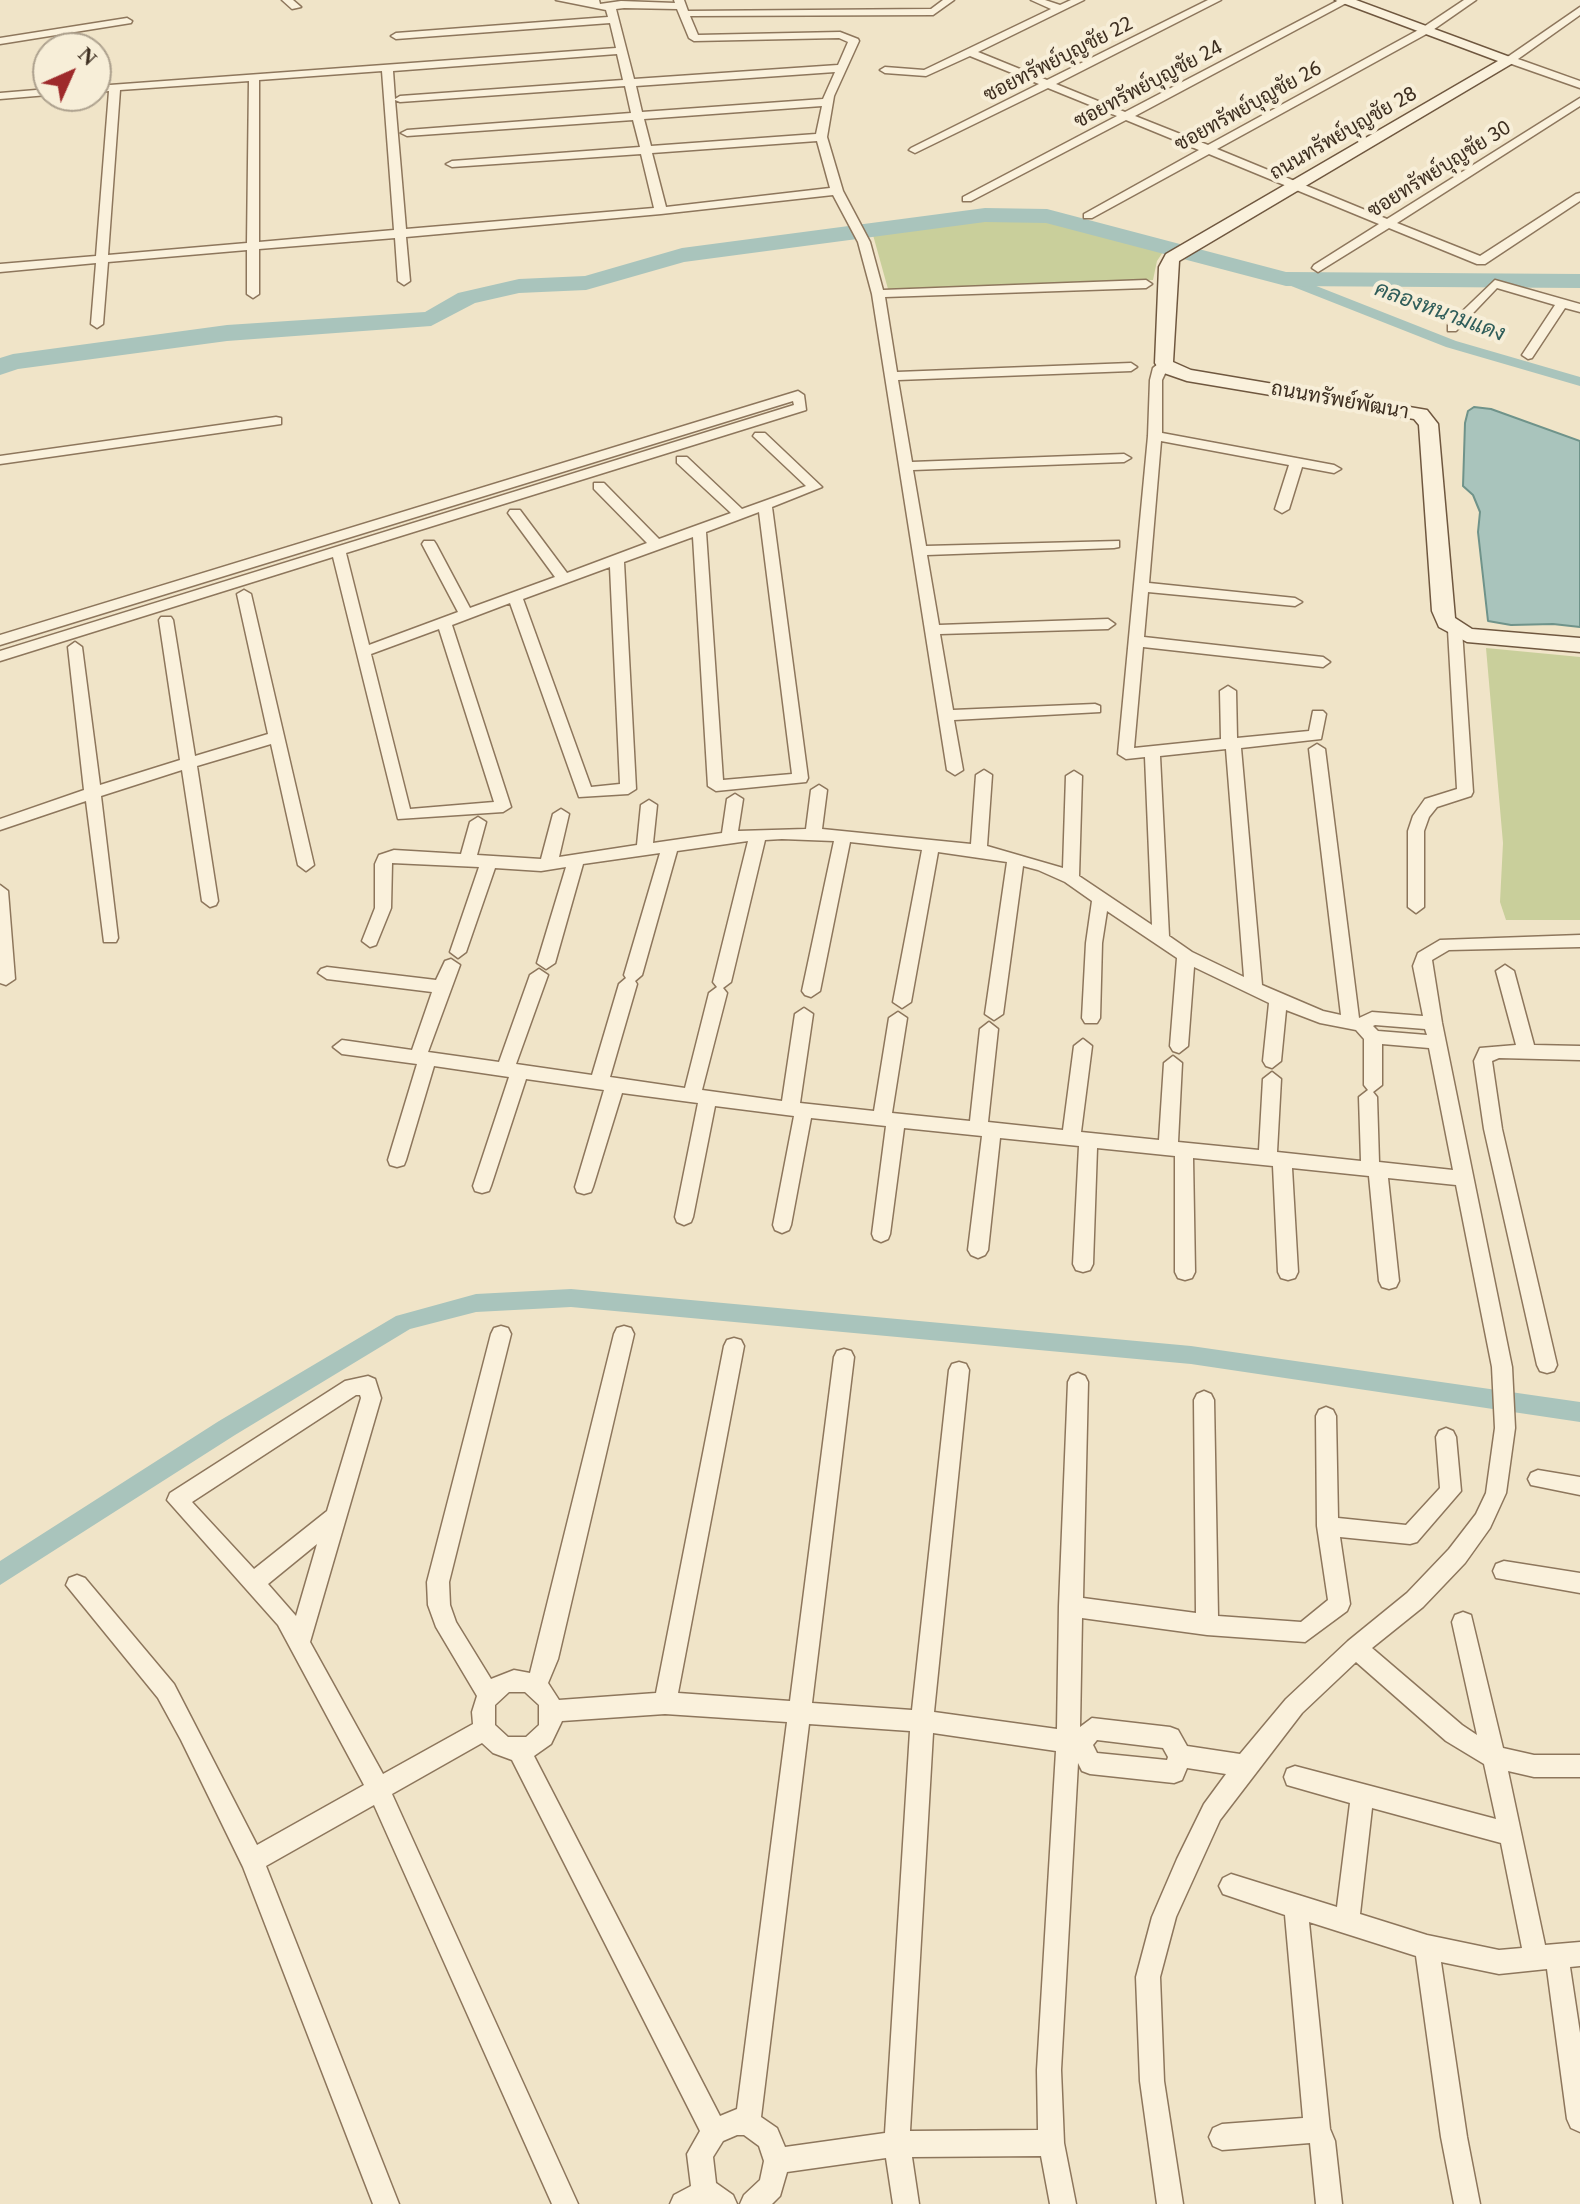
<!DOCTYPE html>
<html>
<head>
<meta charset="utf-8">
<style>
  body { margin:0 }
  #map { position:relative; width:1580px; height:2204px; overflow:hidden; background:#f0e4c8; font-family:Georgia,serif }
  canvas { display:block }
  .north { position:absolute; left:32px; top:32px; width:80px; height:80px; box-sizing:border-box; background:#f7eed8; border:2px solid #ada18e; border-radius:50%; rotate:45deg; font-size:22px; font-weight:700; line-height:32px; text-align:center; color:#3d2e20 }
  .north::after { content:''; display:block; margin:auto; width:28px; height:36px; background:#9e2a2b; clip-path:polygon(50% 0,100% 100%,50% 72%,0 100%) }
</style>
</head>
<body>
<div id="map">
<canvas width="1580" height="2204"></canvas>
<div class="north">N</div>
</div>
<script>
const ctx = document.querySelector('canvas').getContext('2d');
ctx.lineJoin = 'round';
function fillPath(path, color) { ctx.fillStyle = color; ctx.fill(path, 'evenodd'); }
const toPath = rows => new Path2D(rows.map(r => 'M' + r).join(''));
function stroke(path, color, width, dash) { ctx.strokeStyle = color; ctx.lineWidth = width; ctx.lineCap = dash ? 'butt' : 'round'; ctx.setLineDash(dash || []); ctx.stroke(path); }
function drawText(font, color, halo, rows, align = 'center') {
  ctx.font = font + ' Georgia,Sarabun,serif'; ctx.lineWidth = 8; ctx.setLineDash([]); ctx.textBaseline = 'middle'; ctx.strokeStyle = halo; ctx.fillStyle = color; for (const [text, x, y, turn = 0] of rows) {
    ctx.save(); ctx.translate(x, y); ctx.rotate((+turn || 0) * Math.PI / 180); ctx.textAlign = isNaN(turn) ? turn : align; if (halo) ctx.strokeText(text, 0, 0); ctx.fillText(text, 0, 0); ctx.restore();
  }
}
const green = toPath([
  [1032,218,1163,252,1157,261,1153,280,888,289,873,235,984,219],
  [1486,648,1580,657,1580,920,1506,920,1500,902,1503,843]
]);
const water = toPath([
  [1474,407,1491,409,1580,441,1580,627,1553,624,1511,625,1488,621,1478,532,1480,512,1473,495,1463,486,1465,423,1468,411,1474,407]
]);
const canal = toPath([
  [1281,276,1291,276,1456,341,1580,377,1580,386,1446,347,1281,282,1281,276],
  [571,1289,1191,1346,1580,1402,1580,1422,1191,1364,571,1307,476,1312,410,1329,235,1435,0,1585,0,1561,219,1421,396,1316,476,1294,571,1289]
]);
const river = toPath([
  [985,208,1047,209,1286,272,1580,274,1580,288,1286,286,1046,223,985,222,684,262,586,290,519,293,475,303,431,326,227,341,18,369,0,375,0,358,13,354,227,325,425,312,458,293,519,279,585,276,682,248,985,208]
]);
const street = toPath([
  [282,0,293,0,301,7,292,9,282,0],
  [556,0,599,0,600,4,621,1,675,3,674,0,684,0,688,11,931,9,943,0,954,0,933,15,690,16,698,35,840,32,858,39,859,41,834,96,827,137,843,191,870,242,883,290,1146,280,1152,284,1146,288,885,297,897,372,1131,363,1137,367,1131,371,898,380,912,462,1124,454,1131,458,1124,462,913,470,926,546,1119,541,1119,547,1114,548,927,555,939,625,1108,619,1115,624,1108,629,940,634,953,710,1095,704,1100,706,1100,712,954,720,963,770,955,775,947,770,872,294,858,242,833,195,661,214,406,237,410,281,404,285,398,281,395,238,259,249,259,294,253,298,247,294,247,250,108,262,103,324,97,328,91,324,96,263,0,272,0,264,96,256,109,91,96,92,96,86,616,48,610,23,396,39,391,36,396,33,608,17,606,10,556,0],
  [624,8,677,9,689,38,694,41,839,38,848,42,838,65,634,79,616,9,624,8],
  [617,54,623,80,400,96,395,99,393,71,617,54],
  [382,71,394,230,259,242,259,80,382,71],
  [835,72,823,99,642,112,636,86,835,72],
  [249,81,247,243,108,255,120,90,249,81],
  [625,86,631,113,407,130,401,133,407,136,633,120,640,147,452,161,446,164,452,167,641,154,654,208,406,229,395,100,400,102,625,86],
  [822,106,816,134,651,146,644,119,822,106],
  [817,141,830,188,666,207,652,153,817,141],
  [1031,0,1045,0,1060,5,1071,0,1084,0,978,52,1047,80,1208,0,1221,0,1056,84,1125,112,1339,0,1352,0,1135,116,1208,145,1422,28,1464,0,1476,0,1430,32,1217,149,1387,219,1580,98,1580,106,1397,223,1480,256,1576,194,1580,193,1580,201,1485,264,1477,264,1389,228,1318,272,1312,268,1314,265,1379,224,1209,154,1092,218,1084,218,1084,214,1199,150,1126,120,971,201,963,201,963,197,1117,116,1048,88,915,153,909,150,911,148,1039,84,970,56,926,76,885,73,880,70,885,67,924,70,1051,9,1031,0],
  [1580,7,1580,15,1518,59,1580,81,1580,88,1506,62,1506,58,1580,7],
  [127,18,132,21,131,23,0,44,0,38,127,18],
  [48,89,48,95,0,99,0,93,48,89],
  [1495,280,1580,304,1580,312,1565,308,1532,358,1528,359,1522,355,1555,305,1497,288,1456,331,1448,331,1448,325,1495,280],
  [1164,359,1170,363,1162,380,1162,433,1334,465,1341,469,1334,473,1302,467,1289,509,1282,513,1275,509,1289,465,1161,441,1149,583,1295,598,1302,602,1295,606,1148,592,1144,637,1323,657,1330,662,1323,667,1143,647,1134,748,1221,739,1220,691,1228,686,1236,691,1237,738,1309,731,1313,711,1323,711,1326,714,1321,739,1241,748,1262,985,1323,1011,1341,1015,1309,749,1317,744,1325,749,1359,1018,1372,1012,1423,1016,1413,966,1418,953,1440,940,1580,935,1580,947,1449,950,1432,960,1442,1023,1512,1367,1515,1428,1506,1493,1490,1528,1465,1563,1423,1607,1372,1648,1462,1725,1477,1735,1452,1622,1455,1615,1463,1612,1471,1615,1503,1748,1534,1755,1580,1755,1580,1777,1534,1777,1508,1771,1545,1945,1580,1942,1580,1966,1570,1967,1580,2033,1580,2132,1571,2128,1567,2119,1547,1969,1499,1974,1441,1962,1467,2137,1480,2204,1454,2204,1441,2137,1416,1956,1309,1922,1330,2129,1335,2141,1342,2204,1316,2204,1310,2143,1222,2150,1213,2146,1209,2137,1213,2128,1222,2124,1303,2118,1285,1915,1223,1894,1219,1886,1223,1878,1231,1874,1337,1907,1350,1803,1287,1785,1284,1777,1287,1769,1295,1766,1496,1819,1484,1764,1446,1741,1356,1662,1302,1713,1220,1820,1176,1917,1160,1977,1164,2081,1183,2204,1157,2204,1140,2081,1136,1977,1152,1917,1177,1859,1204,1804,1226,1774,1187,1768,1182,1780,1174,1783,1090,1774,1082,1771,1078,1763,1061,2070,1064,2143,1076,2204,1050,2204,1041,2156,912,2157,919,2204,893,2204,886,2158,787,2172,780,2196,772,2204,740,2204,744,2195,760,2180,764,2161,759,2146,744,2135,737,2135,723,2141,713,2157,716,2183,733,2195,737,2204,670,2204,674,2195,691,2186,687,2154,700,2131,512,1760,493,1753,482,1743,392,1794,578,2204,552,2204,374,1805,266,1866,399,2204,373,2204,243,1867,181,1740,158,1698,66,1585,69,1578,77,1575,85,1578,174,1684,257,1845,364,1785,278,1625,167,1500,170,1493,345,1381,368,1376,375,1379,381,1398,310,1642,383,1774,473,1724,472,1712,477,1696,436,1627,428,1605,427,1582,491,1334,494,1328,501,1326,508,1328,511,1334,449,1582,450,1605,456,1622,491,1679,514,1670,530,1673,614,1334,617,1328,624,1326,631,1328,634,1334,558,1659,548,1683,559,1700,656,1693,724,1346,727,1340,734,1338,741,1340,744,1346,678,1693,790,1701,834,1357,837,1351,844,1349,851,1351,854,1357,812,1703,912,1710,949,1370,952,1364,959,1362,966,1364,969,1370,934,1712,1057,1729,1059,1606,1068,1382,1071,1376,1078,1373,1085,1376,1088,1382,1083,1598,1196,1613,1194,1400,1197,1394,1204,1391,1211,1394,1214,1400,1218,1616,1301,1622,1328,1600,1317,1526,1316,1416,1319,1410,1326,1407,1333,1410,1336,1416,1338,1518,1406,1525,1440,1488,1436,1437,1439,1431,1446,1428,1453,1431,1456,1437,1461,1491,1417,1542,1410,1544,1340,1537,1350,1604,1347,1611,1305,1642,1207,1635,1082,1618,1080,1727,1092,1718,1170,1727,1178,1730,1187,1746,1240,1754,1286,1699,1348,1641,1407,1593,1449,1549,1476,1514,1486,1493,1495,1428,1492,1367,1456,1185,1388,1178,1399,1281,1396,1287,1389,1289,1382,1287,1379,1281,1369,1176,1292,1168,1298,1272,1295,1278,1288,1280,1281,1278,1278,1272,1273,1166,1193,1158,1195,1272,1192,1278,1185,1280,1178,1278,1175,1272,1175,1156,1097,1148,1093,1264,1090,1270,1083,1272,1076,1270,1073,1264,1079,1146,1000,1138,988,1250,985,1255,978,1258,971,1255,968,1250,982,1136,904,1128,890,1234,888,1239,881,1242,874,1239,872,1234,886,1126,811,1118,791,1225,789,1230,782,1233,775,1230,773,1225,794,1116,715,1106,693,1217,691,1222,684,1225,677,1222,675,1217,698,1103,622,1093,593,1187,591,1192,584,1194,577,1192,575,1187,604,1090,526,1079,491,1186,489,1191,482,1193,475,1191,473,1186,509,1077,434,1066,406,1160,404,1165,397,1167,390,1165,388,1160,417,1064,342,1054,333,1047,342,1040,412,1050,432,992,327,979,318,973,321,969,327,967,436,980,445,961,451,959,460,965,428,1052,499,1062,530,975,539,969,548,975,516,1064,592,1075,619,984,626,978,624,975,660,853,583,864,555,963,546,969,537,963,566,867,541,871,495,868,466,952,458,958,450,952,479,867,392,863,391,908,376,945,370,947,362,941,375,908,375,864,379,855,394,850,461,854,470,822,478,817,486,822,477,855,541,859,553,814,561,809,569,814,559,857,637,845,641,805,649,800,657,805,653,843,722,833,727,799,735,794,743,799,738,831,806,829,811,790,819,785,827,790,822,829,971,844,976,775,984,770,992,775,987,846,1063,868,1066,776,1074,771,1082,776,1079,876,1152,925,1145,757,1126,759,1118,754,1148,436,1150,380,1153,368,1164,359],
  [1226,749,1244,977,1192,952,1169,936,1160,756,1226,749],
  [782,839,834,841,802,991,805,995,811,997,820,991,850,842,922,850,893,1002,902,1008,911,1002,938,852,1007,862,985,1014,994,1020,1003,1014,1023,866,1038,870,1065,882,1092,901,1086,943,1082,1018,1085,1023,1097,1023,1100,1018,1102,943,1107,911,1177,958,1170,1046,1173,1051,1179,1053,1188,1046,1194,967,1269,1003,1263,1061,1266,1066,1272,1068,1281,1061,1286,1010,1320,1023,1356,1030,1364,1039,1364,1085,1368,1090,1359,1097,1361,1161,1277,1152,1281,1079,1272,1072,1263,1079,1259,1150,1178,1142,1182,1063,1173,1056,1164,1063,1159,1140,1081,1132,1092,1046,1083,1039,1074,1046,1063,1130,988,1122,998,1029,989,1022,980,1029,970,1121,892,1113,907,1018,898,1012,889,1018,874,1111,800,1103,813,1014,804,1008,795,1014,782,1101,702,1090,727,993,723,988,731,982,765,840,782,839],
  [748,841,713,982,717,987,709,993,685,1088,610,1077,637,984,635,981,642,975,677,851,748,841],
  [1375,1025,1425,1029,1427,1035,1378,1031,1373,1026,1375,1025],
  [1382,1044,1429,1048,1453,1170,1379,1162,1377,1097,1373,1092,1382,1085,1382,1044],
  [356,1395,360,1395,361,1398,327,1511,254,1569,192,1502,356,1395],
  [317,1544,296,1616,268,1584,317,1544],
  [509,1692,525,1692,539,1705,539,1725,526,1737,508,1737,495,1725,495,1705,509,1692],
  [665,1714,787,1722,737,2109,720,2116,534,1756,551,1744,562,1721,665,1714],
  [809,1724,910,1731,885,2133,785,2147,777,2128,761,2117,809,1724],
  [933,1733,1056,1751,1037,2070,1038,2130,910,2131,933,1733],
  [1097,1740,1163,1748,1168,1757,1167,1760,1097,1753,1093,1745,1097,1740],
  [1372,1808,1501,1843,1522,1948,1499,1950,1427,1935,1360,1914,1372,1808],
  [798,391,804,395,806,410,346,553,369,645,458,612,422,544,424,541,434,541,436,544,470,608,555,577,508,513,510,510,520,510,567,573,647,543,594,489,594,483,604,483,659,539,731,513,677,463,677,457,687,457,742,509,806,486,753,436,755,433,765,433,822,487,772,507,808,778,806,782,716,791,708,786,693,537,624,562,636,789,628,794,579,797,510,603,452,625,511,807,503,812,398,819,333,557,0,661,0,651,794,405,793,401,0,645,0,635,798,391],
  [759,512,792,774,723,780,706,532,759,512],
  [610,567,620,784,591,787,523,599,610,567],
  [439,629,494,802,410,809,371,654,439,629],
  [276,417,281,418,281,424,0,464,0,456,276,417],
  [244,590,251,594,314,865,306,871,298,865,271,744,197,766,218,901,216,905,210,907,202,901,182,770,101,796,118,938,116,942,104,942,86,801,0,830,0,819,84,790,68,647,75,642,82,647,100,785,180,760,159,620,161,617,171,617,173,620,195,756,268,734,237,594,244,590],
  [1455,625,1462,630,1473,792,1471,796,1437,807,1429,817,1424,831,1424,907,1416,913,1408,907,1408,831,1413,816,1425,799,1457,789,1448,630,1455,625],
  [0,885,8,891,15,979,6,985,0,983,0,885],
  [1505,965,1514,971,1534,1045,1580,1046,1580,1060,1499,1058,1492,1061,1502,1129,1557,1365,1554,1371,1547,1373,1540,1371,1537,1365,1484,1129,1474,1061,1480,1048,1516,1045,1496,971,1505,965],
  [1538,1470,1580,1477,1580,1495,1531,1485,1528,1479,1531,1473,1538,1470],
  [1504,1561,1580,1573,1580,1593,1496,1578,1493,1571,1496,1564,1504,1561]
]);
const secondary = toPath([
  [1335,0,1356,0,1518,60,1179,261,1173,362,1191,370,1427,410,1438,424,1455,618,1472,629,1580,638,1580,652,1467,642,1439,627,1432,611,1419,425,1414,419,1187,381,1161,372,1155,363,1159,267,1166,254,1498,61,1335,0]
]);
const farStreetnames = [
  ["ซอยทรัพย์บุญชัย 22",1058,59,-27],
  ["ซอยทรัพย์บุญชัย 24",1148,84,-28],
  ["ซอยทรัพย์บุญชัย 26",1248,106,-29],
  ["ถนนทรัพย์บุญชัย 28",1343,133,-30],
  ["ซอยทรัพย์บุญชัย 30",1439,169,-32],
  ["ถนนทรัพย์พัฒนา",1340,400,10]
];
const farWaternames = [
  ["คลองหนามแดง",1440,311,20]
];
fillPath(green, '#c9cf9b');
fillPath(water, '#a9c4bc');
stroke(water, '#6f938a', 2);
fillPath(canal, '#a9c4bc');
fillPath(river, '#a9c4bc');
stroke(street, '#8d765c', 3);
stroke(secondary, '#6f573f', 3);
fillPath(street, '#faf1dc');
fillPath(secondary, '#faf1dc');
drawText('20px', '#3d2e20', '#f7eed8', farStreetnames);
drawText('italic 22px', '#2f5d5a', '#f7eed8', farWaternames);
</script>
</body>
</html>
